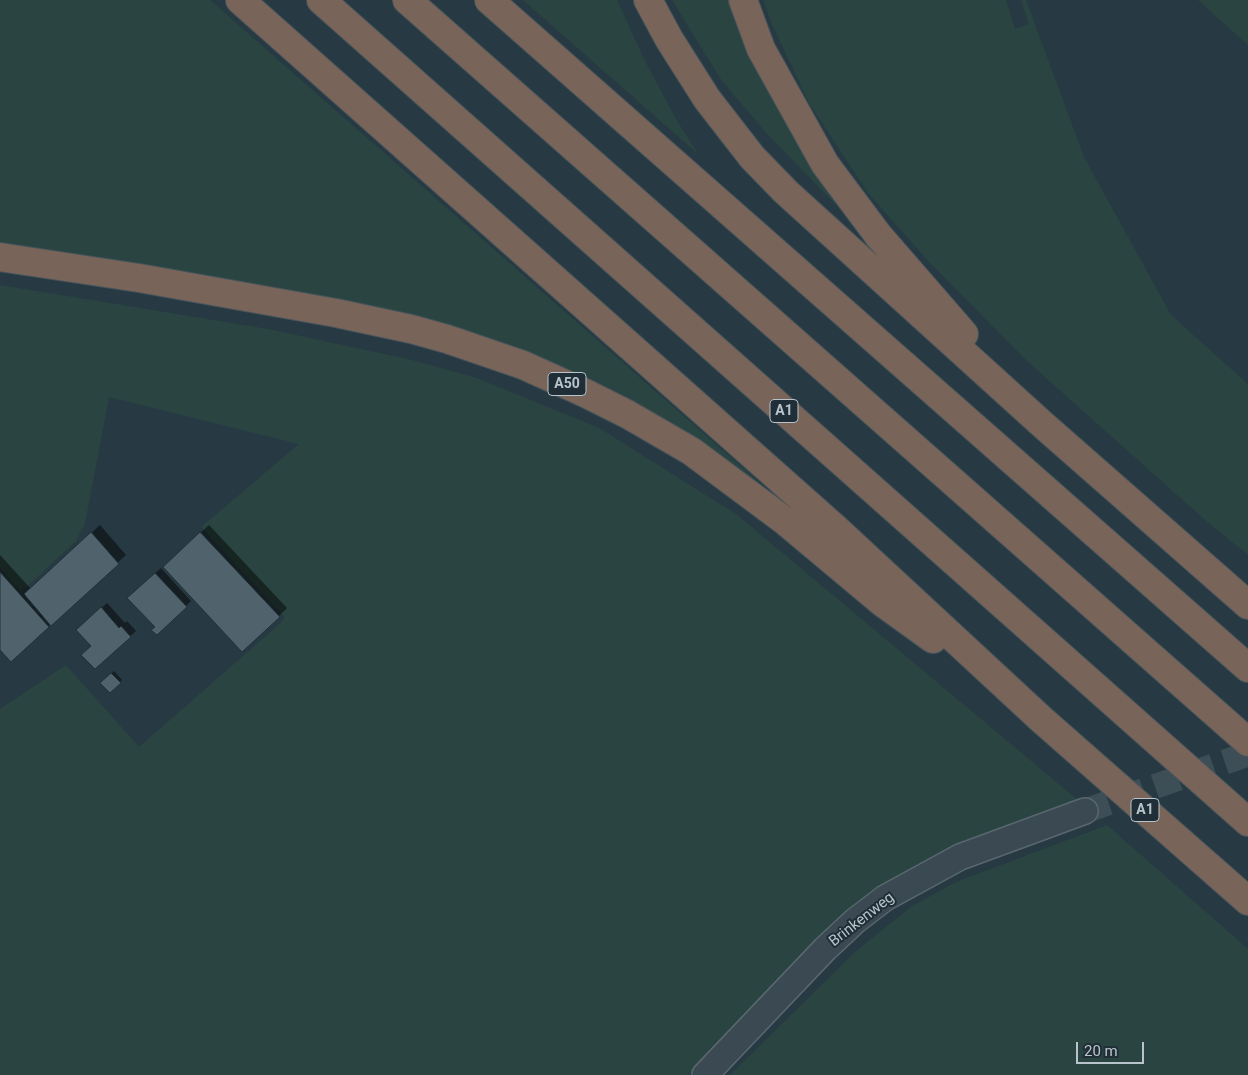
<!DOCTYPE html>
<html>
<head>
<meta charset="utf-8">
<style>
  body { margin:0 }
  #map { position:relative; width:1248px; height:1075px; overflow:hidden; background:#273942; font-family:Roboto,sans-serif }
  canvas { display:block }
  .scale { position:absolute; left:1076px; top:1042px; width:68px; height:22px; box-sizing:border-box; border:2px solid #b8c4cc; border-top:0; padding-left:6px; font-size:15px; line-height:18px; white-space:nowrap; color:#b8c4cc; -webkit-text-stroke:4px #202f37; paint-order:stroke }
</style>
</head>
<body>
<div id="map">
<canvas width="1248" height="1075"></canvas>
<div class="scale">20 m</div>
</div>
<script>
const ctx = document.querySelector('canvas').getContext('2d');
ctx.lineJoin = 'round';
function fillPath(path, color) { ctx.fillStyle = color; ctx.fill(path, 'evenodd'); }
const toPath = rows => new Path2D(rows.map(r => 'M' + r).join(''));
function stroke(path, color, width, dash) { ctx.strokeStyle = color; ctx.lineWidth = width; ctx.lineCap = dash ? 'butt' : 'round'; ctx.setLineDash(dash || []); ctx.stroke(path); }
function drawText(font, color, halo, rows, align = 'center') {
  ctx.font = font + ' Roboto,sans-serif'; ctx.lineWidth = 4; ctx.setLineDash([]); ctx.textBaseline = 'middle'; ctx.strokeStyle = halo; ctx.fillStyle = color; for (const [text, x, y, turn = 0] of rows) {
    ctx.save(); ctx.translate(x, y); ctx.rotate((+turn || 0) * Math.PI / 180); ctx.textAlign = isNaN(turn) ? turn : align; if (halo) ctx.strokeText(text, 0, 0); ctx.fillText(text, 0, 0); ctx.restore();
  }
}
const green = toPath([
  [0,0,210,0,768,490,725,463,526,353,0,246],
  [523,0,617,0,644,59,676,119,698,154],
  [672,0,733,0,843,199,836,205,769,136,722,81],
  [763,0,1006,0,1015,29,1029,24,1021,0,1026,0,1084,157,1171,315,1248,384,1248,555,1204,519,1027,361,931,264,868,193,809,103,771,22],
  [1198,0,1248,0,1248,45],
  [0,285,268,329,412,360,477,378,599,428,736,514,1079,801,976,838,902,875,783,977,689,1075,0,1075,0,709,66,665,139,747,275,628,285,618,201,527,299,444,109,397,85,523,76,541,21,592,0,568],
  [1107,825,1248,949,1248,1075,730,1075,856,951,912,906,956,882]
]);
const shadow = toPath([
  [100,525,126,555,11,660,0,648,0,555,31,589],
  [209,525,287,608,279,616,173,558],
  [161,568,191,601,157,633,157,626,134,592],
  [107,603,125,623,127,621,136,631,130,636,92,646,83,625],
  [114,671,122,680,110,691,102,683]
]);
const building = toPath([
  [91,532,119,564,51,626,24,594,91,532],
  [200,532,280,617,242,652,163,567,200,532],
  [0,572,49,627,11,662,0,650,0,572],
  [155,573,187,607,157,635,151,630,155,627,127,598,155,573],
  [101,607,119,628,121,626,131,637,95,669,81,655,91,646,76,630,101,607],
  [111,673,121,683,110,693,100,683,111,673]
]);
const minorTunnel = toPath([
  [1085,811,1248,754]
]);
const minor = toPath([
  [705,1075,825,949,855,921,885,898,960,857,1085,811]
]);
const motorway = toPath([
  [240,0,836,529,1041,719,1248,901],
  [321,0,1248,822],
  [407,0,1248,742],
  [489,0,1248,668],
  [648,0,669,39,707,99,752,157,786,192,1042,424,1248,605],
  [743,0,761,49,825,164,878,235,964,334],
  [0,257,139,278,336,313,411,329,447,339,523,365,585,393,627,414,691,451,785,521,883,603,933,639]
]);
const shields = [
  [567,384,38],
  [784,411,28],
  [1145,810,28]
];
const shieldNames = [
  ["A50",567,384],
  ["A1",784,411],
  ["A1",1145,810]
];
const streetNames = [
  ["Brinkenweg",862,920,-38]
];
fillPath(green, '#2a4541');
fillPath(shadow, '#0007');
fillPath(building, '#50636d');
stroke(building, '#223139', 1);
stroke(minorTunnel, '#3d4e57', 25, [25, 12]);
stroke(minor, '#59676f', 28);
stroke(motorway, '#46545c', 30);
stroke(minor, '#3b4a52', 25);
stroke(motorway, '#786458', 28);
for (const [x, y, w] of shields) { const box = new Path2D(); box.roundRect(x - w / 2, y - 11.5, w, 23, 4); ctx.fillStyle = '#202f37'; ctx.fill(box); stroke(box, '#b8c4cc', 1); }
drawText('bold 14px', '#b8c4cc', null, shieldNames);
drawText('15px', '#b8c4cc', '#202f37', streetNames);
</script>
</body>
</html>
